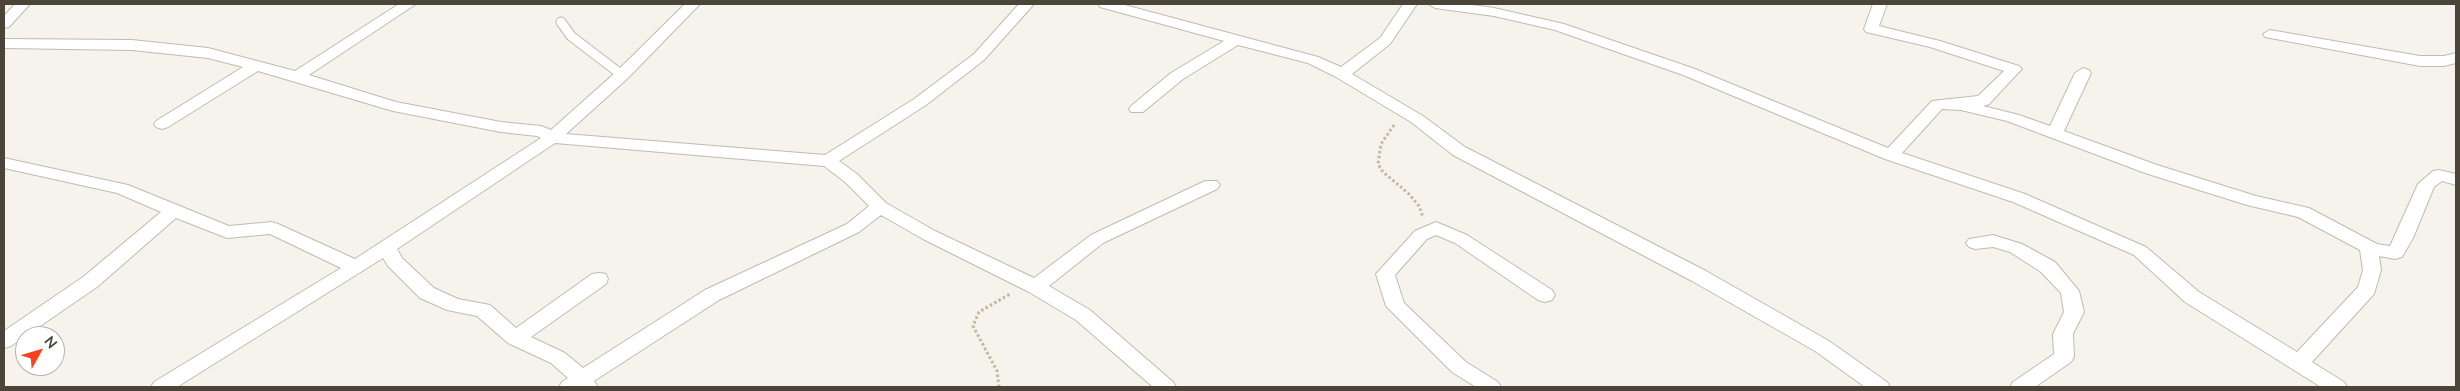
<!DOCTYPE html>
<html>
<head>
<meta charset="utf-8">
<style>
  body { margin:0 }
  #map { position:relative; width:2460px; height:391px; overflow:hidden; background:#f6f3ec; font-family:Lato,sans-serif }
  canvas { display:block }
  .frame { position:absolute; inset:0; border:5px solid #4b4439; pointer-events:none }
  .north { position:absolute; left:15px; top:326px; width:50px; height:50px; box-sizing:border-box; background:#fff; border:1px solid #b7b4b0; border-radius:50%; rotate:51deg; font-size:14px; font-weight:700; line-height:20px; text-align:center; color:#4b4439 }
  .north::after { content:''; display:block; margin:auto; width:18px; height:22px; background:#fc3f1d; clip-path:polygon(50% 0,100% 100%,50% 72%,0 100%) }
</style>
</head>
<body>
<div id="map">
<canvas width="2460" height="391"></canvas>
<div class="frame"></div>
<div class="north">N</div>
</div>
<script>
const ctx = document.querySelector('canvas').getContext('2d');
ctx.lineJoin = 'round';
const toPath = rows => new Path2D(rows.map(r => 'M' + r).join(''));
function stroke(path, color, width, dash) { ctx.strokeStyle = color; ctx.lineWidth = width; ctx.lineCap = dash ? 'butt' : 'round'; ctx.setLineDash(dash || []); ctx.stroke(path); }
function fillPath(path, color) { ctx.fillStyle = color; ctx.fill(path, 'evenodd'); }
const path = toPath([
  [1394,125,1381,144,1378,164,1383,172,1408,193,1419,206,1423,217],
  [999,387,997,371,973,326,979,312,1010,294]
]);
const service = toPath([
  [561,22,571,36,622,75]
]);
const minor = toPath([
  [15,4,30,4,9,27,4,28,4,16,15,4],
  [399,4,416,4,309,75,396,102,501,122,541,126,551,130,616,72,685,4,700,4,628,78,566,134,825,155,914,99,974,54,1019,4,1034,4,984,60,926,105,839,161,857,174,886,203,935,231,1034,278,1091,235,1205,181,1217,181,1220,185,1217,189,1103,243,1049,286,1090,310,1173,382,1176,387,1153,387,1076,320,1029,292,923,239,881,215,859,232,719,300,594,381,598,387,559,387,562,382,568,378,551,363,508,343,477,316,447,310,420,298,388,266,383,258,177,387,151,387,154,382,341,268,270,234,227,238,176,218,97,287,11,346,4,348,4,331,83,277,161,212,117,193,4,168,4,158,128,185,229,226,272,222,278,224,355,259,541,138,537,136,501,132,393,111,258,71,168,127,162,129,156,127,154,124,156,121,243,67,208,58,132,50,4,48,4,39,132,40,208,48,295,71,399,4],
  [555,143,824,166,845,182,869,206,847,224,705,290,583,368,565,353,531,337,606,284,608,279,606,274,599,273,592,274,516,328,490,305,458,299,434,288,402,258,397,249,555,143],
  [1098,4,1121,4,1318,57,1341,67,1380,38,1403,4,1417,4,1390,44,1352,74,1423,116,1465,147,1706,271,1829,341,1887,382,1890,387,1865,387,1815,351,1692,281,1453,155,1411,122,1336,77,1308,63,1238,45,1183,79,1143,112,1131,112,1129,109,1131,106,1171,73,1224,41,1100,7,1098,4],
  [1428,4,1465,4,1494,8,1564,24,1695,69,1888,148,1932,101,1978,96,2004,71,1930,47,1866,32,1864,29,1873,4,1887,4,1879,26,1940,41,2019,66,2022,69,2019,72,1989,104,1983,106,2019,115,2050,126,2075,73,2083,68,2089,70,2091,73,2064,131,2157,165,2256,196,2309,208,2377,244,2390,246,2418,184,2433,171,2439,170,2456,174,2456,185,2442,181,2434,187,2413,238,2402,257,2395,259,2379,256,2381,270,2374,294,2312,362,2344,382,2347,387,2321,387,2185,302,2134,255,2013,202,1885,159,1683,75,1555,30,1494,16,1435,8,1428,4],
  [1942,109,1961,110,2007,121,2145,173,2247,205,2298,217,2360,250,2363,270,2358,287,2297,352,2199,292,2146,247,2025,194,1902,153,1942,109],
  [2270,30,2420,56,2444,56,2456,53,2456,63,2444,66,2420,66,2265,37,2263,34,2270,30],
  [1436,222,1467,235,1552,290,1555,295,1552,300,1545,302,1538,300,1455,243,1436,235,1427,239,1395,275,1404,303,1466,362,1498,382,1501,387,1476,387,1452,372,1386,306,1376,274,1415,231,1436,222],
  [1993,235,2022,244,2055,262,2079,291,2084,312,2073,334,2074,357,2071,362,2035,387,2010,387,2013,382,2054,354,2053,334,2064,312,2061,293,2041,272,2010,252,1993,247,1975,249,1969,247,1966,243,1969,239,1993,235]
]);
stroke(service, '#c2bbae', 11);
stroke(minor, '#c2bbae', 2);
stroke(path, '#c4b79f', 3, [2.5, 2.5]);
stroke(service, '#fff', 9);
fillPath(minor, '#fff');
</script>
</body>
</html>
